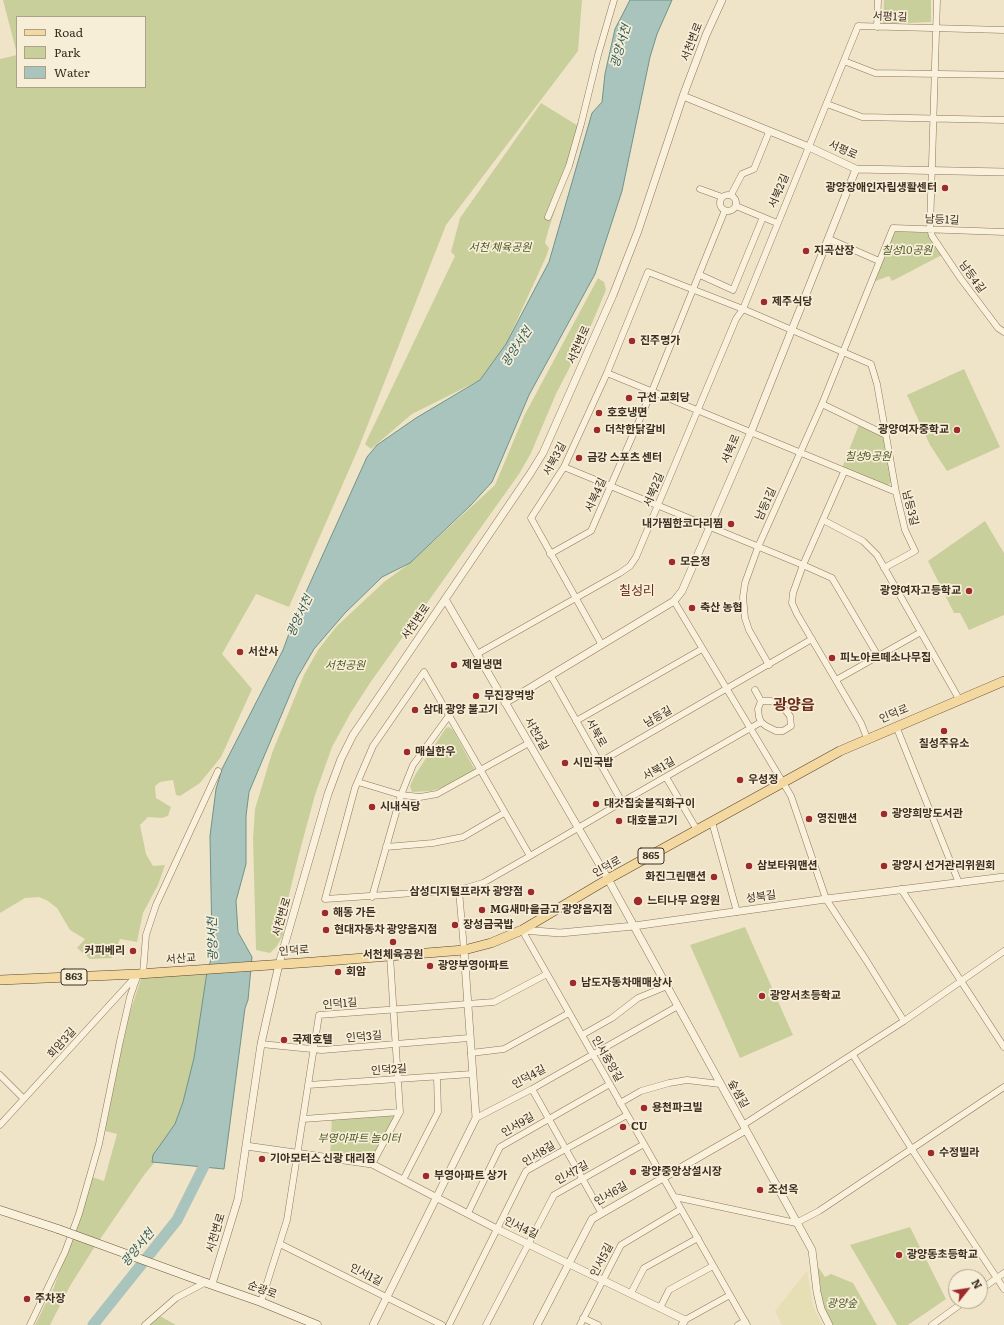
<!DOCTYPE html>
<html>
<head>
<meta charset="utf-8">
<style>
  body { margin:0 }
  #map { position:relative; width:1004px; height:1325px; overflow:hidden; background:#f0e4c8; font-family:Literata,serif }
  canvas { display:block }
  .legend { position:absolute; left:16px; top:16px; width:130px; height:72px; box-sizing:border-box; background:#f7eed8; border:1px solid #ada18e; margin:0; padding:5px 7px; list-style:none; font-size:12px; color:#3d2e20 }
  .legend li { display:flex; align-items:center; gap:8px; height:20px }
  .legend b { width:20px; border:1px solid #ada18e }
  .north { position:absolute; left:948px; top:1269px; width:40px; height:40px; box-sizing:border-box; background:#f7eed8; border:1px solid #ada18e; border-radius:50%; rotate:60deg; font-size:11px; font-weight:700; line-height:16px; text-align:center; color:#3d2e20 }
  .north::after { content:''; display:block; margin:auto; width:14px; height:18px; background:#9e2a2b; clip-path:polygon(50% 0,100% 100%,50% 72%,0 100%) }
</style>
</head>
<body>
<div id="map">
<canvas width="1004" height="1325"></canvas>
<ul class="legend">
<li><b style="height:5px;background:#f3d9a0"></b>Road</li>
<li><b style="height:11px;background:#c9cf9b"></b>Park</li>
<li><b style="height:11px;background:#a9c4bc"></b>Water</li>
</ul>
<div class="north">N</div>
</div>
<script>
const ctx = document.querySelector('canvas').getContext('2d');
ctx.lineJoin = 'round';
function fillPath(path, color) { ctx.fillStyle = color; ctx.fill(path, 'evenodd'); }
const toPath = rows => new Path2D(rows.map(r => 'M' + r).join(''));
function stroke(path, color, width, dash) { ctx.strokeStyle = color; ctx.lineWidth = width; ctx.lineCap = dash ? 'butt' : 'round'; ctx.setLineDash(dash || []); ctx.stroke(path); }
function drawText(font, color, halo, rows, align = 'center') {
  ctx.font = font + ' Literata,"Noto Sans KR",serif'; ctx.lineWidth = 3.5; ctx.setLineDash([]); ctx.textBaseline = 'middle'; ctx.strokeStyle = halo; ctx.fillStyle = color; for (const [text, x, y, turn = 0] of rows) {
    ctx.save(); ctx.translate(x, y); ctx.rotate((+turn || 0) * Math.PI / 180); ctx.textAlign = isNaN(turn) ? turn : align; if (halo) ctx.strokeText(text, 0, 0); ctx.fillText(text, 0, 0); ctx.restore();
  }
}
const farmland = toPath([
  [807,1271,813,1306,822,1325,782,1325,775,1311]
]);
const green = toPath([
  [3,0,582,0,578,51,446,225,359,447,289,607,256,594,222,654,252,689,221,757,200,783,180,796,176,795,173,780,160,782,155,786,156,798,171,807,168,816,162,818,148,817,140,825,146,854,153,866,165,865,158,885,143,913,137,942,120,939,112,958,90,959,77,948,85,939,70,930,57,908,48,901,39,897,25,898,0,913,0,59,17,55,17,87,145,87,145,17,17,17,17,54],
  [884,0,931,0,931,22,883,24],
  [541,103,583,129,549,228,545,243,549,248,546,257,506,344,480,380,412,414,371,449,365,444,455,256,451,252,460,218],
  [894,231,928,233,942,255,892,281,889,276,873,282],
  [598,278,604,282,606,290,590,328,556,394,531,453,519,474,370,683,350,714,332,747,315,795,299,854,287,903,283,935,277,946,270,953,256,950,253,839,255,809,272,753,304,675,318,650,336,627,384,582,410,563,495,485,524,416],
  [964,369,1000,447,947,471,930,445,907,395],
  [860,422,884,433,894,480,886,487,842,468],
  [985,521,1004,553,1004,615,969,630,960,613,954,613,928,561],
  [449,727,453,730,475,770,441,788,431,791,412,792,410,786,415,775,446,728],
  [745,927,793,1035,740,1058,690,945],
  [207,972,193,1077,177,1128,164,1151,144,1175,92,1251,70,1286,50,1325,35,1325,54,1287,92,1177,104,1181,117,1134,105,1131,127,1021,143,973],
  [400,1112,372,1164,330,1158,332,1117],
  [910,1227,946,1299,908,1325,897,1325,850,1245],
  [814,1261,825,1277,831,1274,853,1283,877,1325,829,1325,821,1309],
  [158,1315,176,1325,144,1325]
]);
const water = toPath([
  [630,0,672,0,657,34,650,57,622,191,595,274,529,395,492,482,470,506,410,563,382,577,345,613,314,649,297,678,249,792,246,816,246,864,236,901,238,932,252,957,248,1000,245,1008,224,1169,152,1162,153,1155,175,1124,183,1102,194,1058,207,972,214,950,212,944,210,836,216,789,222,769,283,650,297,612,367,457,377,445,416,418,480,380,506,344,549,262,592,113,602,102,605,74,615,29,630,0]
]);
const river = toPath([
  [93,1325,177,1220,206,1162,208,1153]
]);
const minor = toPath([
  [937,0,930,229,932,236,961,279,998,328,1004,332],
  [877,27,878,0],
  [844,61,875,73,1004,75],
  [827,104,862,117,1004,120],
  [700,189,722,197],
  '720 203a8 8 0 1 1 16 0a8 8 0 1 1-16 0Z',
  [731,195,742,174,754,169,769,132],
  [736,206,777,223],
  [548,217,569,166,581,124,598,55,614,0],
  [829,239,879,261],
  [700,275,733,290,763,217],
  [607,373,896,492],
  [822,404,886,435],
  [564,467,803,565,832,578,878,656],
  [844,472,803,565,793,593,792,603,797,614,861,723,867,738],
  [823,520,863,541,877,555,959,699],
  [550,554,591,531,652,391,725,210],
  [674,601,791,796,826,899,866,960,904,1021],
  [602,645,531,518,564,467,607,373,648,272,743,309,871,364,877,384,896,492,905,530,915,551,884,568],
  [477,654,620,573,630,566,636,557,736,319,743,309,858,26,1004,30],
  [769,665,749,630,745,618,743,597,745,583,758,547,822,404,893,228,1004,232],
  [551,676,622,802],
  [836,680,921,632],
  [755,690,761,701],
  [761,701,771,701,782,706,790,716,791,726,783,731,776,731,766,726,761,722,759,717,758,709,761,701],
  [576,721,702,649],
  [896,726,959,883],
  [600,762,812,639],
  [666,777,697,830],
  [358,782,401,795,420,797,437,794,529,743],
  [712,822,737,912],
  [386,847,433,843,463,837,504,813],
  [530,856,424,672,373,746,355,788,325,899,459,890,483,883,530,856,578,828,622,802,761,722],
  [901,889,1004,1047],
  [459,890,464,950],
  [372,897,401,795,413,765,448,717],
  [522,930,747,1325],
  [143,973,146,935,156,905,218,771],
  [582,1035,612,1018,638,998,667,986],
  [261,1044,322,1050,469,1038],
  [471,1053,504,1049,569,1013],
  [853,1055,911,1148,1004,1289],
  [0,1075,23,1098],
  [308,1085,472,1074],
  [532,1089,601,1212],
  [620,1103,641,1091,669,1083,687,1080,720,1084],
  [476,1118,532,1089,678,1006],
  [303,1119,400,1112],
  [0,1125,137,975],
  [743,1125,904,1021,1004,951],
  [372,1164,400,1112,390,956],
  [403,1180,438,1112,437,1077],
  [675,1197,796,1223,819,1211,1004,1087],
  [468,1213,500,1147,610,1084],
  [280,1244,442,1325],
  [980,1290,1004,1273],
  [631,1293,644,1268,698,1238],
  [261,1302,287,1220,319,1015,494,1002,547,974],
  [660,1308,669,1290,713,1266],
  [583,1318,598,1325],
  [685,1320,730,1295],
  [30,1325,65,1252,79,1214,99,1144,120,1041,130,997,138,974],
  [145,1325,176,1298,206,1282],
  [449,1325,526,1171,627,1115],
  [486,1325,554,1195,644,1144],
  [580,1325,621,1245,681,1209],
  [738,1325,745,1321],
  [932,1325,965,1301]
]);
const tertiary = toPath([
  [683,96,809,147,856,169,1004,172],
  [445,599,608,879,812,1250,817,1292,821,1309,829,1325],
  [505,703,674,601,682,591,751,432,856,169],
  [522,930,560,933,634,926,826,899,1004,877],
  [246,1146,372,1164,497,1229,685,1320,682,1325],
  [212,1284,238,1199,261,1044,279,964,328,794,341,759,353,735,530,474,543,453,613,295,638,231,683,96,706,35,722,0],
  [373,1325,476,1118,464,950],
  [537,1325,592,1219,746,1130]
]);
const secondary = toPath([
  [0,1210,58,1229],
  [198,1280,261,1302,317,1325]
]);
const primary = toPath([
  [0,980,138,974,314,962,464,950,491,943,522,930,608,879,840,751,1004,681]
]);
const secondaryBridge = toPath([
  [58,1229,198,1280]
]);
const markers = [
  [945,188,4,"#9e2a2b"],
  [806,251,4,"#9e2a2b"],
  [764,302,4,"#9e2a2b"],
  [632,341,4,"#9e2a2b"],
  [629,398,4,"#9e2a2b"],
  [599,413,4,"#9e2a2b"],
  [597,430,4,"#9e2a2b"],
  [957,430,4,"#9e2a2b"],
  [579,458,4,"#9e2a2b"],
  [731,524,4,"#9e2a2b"],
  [672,562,4,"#9e2a2b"],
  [969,591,4,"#9e2a2b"],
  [692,608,4,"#9e2a2b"],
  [240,652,4,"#9e2a2b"],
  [832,658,4,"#9e2a2b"],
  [454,665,4,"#9e2a2b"],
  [476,696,4,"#9e2a2b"],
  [415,710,4,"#9e2a2b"],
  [944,731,4,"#9e2a2b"],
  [407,752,4,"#9e2a2b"],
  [565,763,4,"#9e2a2b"],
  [740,780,4,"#9e2a2b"],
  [596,804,4,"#9e2a2b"],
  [372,807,4,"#9e2a2b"],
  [884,814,4,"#9e2a2b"],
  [809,819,4,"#9e2a2b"],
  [619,821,4,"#9e2a2b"],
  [749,866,4,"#9e2a2b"],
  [884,866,4,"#9e2a2b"],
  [714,877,4,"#9e2a2b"],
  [531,892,4,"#9e2a2b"],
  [638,901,5,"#9e2a2b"],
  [482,910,4,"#9e2a2b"],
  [325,913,4,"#9e2a2b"],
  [455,925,4,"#9e2a2b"],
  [326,930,4,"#9e2a2b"],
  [393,942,4,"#9e2a2b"],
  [133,951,4,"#9e2a2b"],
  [430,966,4,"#9e2a2b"],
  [338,972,4,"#9e2a2b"],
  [573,983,4,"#9e2a2b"],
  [762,996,4,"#9e2a2b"],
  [284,1040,4,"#9e2a2b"],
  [644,1108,4,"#9e2a2b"],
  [623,1127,4,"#9e2a2b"],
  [931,1153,4,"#9e2a2b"],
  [262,1159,4,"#9e2a2b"],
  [633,1172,4,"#9e2a2b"],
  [426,1176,4,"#9e2a2b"],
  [760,1190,4,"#9e2a2b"],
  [899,1255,4,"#9e2a2b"],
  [27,1299,4,"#9e2a2b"]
];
const shields = [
  [651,856,26],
  [74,977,26]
];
const shieldNames = [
  ["865",651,856],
  ["863",74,977]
];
const streetNames = [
  ["서평1길",890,17,2],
  ["서천변로",692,42,-69],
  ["서평로",843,150,24],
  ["서북2길",779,191,-67],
  ["남등1길",942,220,2],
  ["남등4길",972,277,54],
  ["서천변로",579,345,-66],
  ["서북로",731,449,-67],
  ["서북3길",555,459,-62],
  ["서북2길",654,490,-67],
  ["서북4길",596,495,-66],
  ["남등1길",766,504,-66],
  ["남등3길",910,508,76],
  ["서천변로",416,622,-55],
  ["인덕로",894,714,-23],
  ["남등길",658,717,-30],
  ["서북로",596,733,61],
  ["서천2길",536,734,60],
  ["서북1길",659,769,-30],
  ["인덕로",607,867,-29],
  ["성북길",761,897,-8],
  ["서천변로",282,917,-74],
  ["인덕로",294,951,-4],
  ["서산교",181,959,-4],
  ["인덕1길",340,1004,-5],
  ["인덕3길",364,1037,-5],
  ["회암3길",62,1043,-48],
  ["인서중앙길",607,1059,60],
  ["인덕2길",389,1070,-4],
  ["인덕4길",529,1077,-29],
  ["숲샘길",738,1094,61],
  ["인서9길",518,1125,-31],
  ["인서8길",539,1154,-32],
  ["인서7길",572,1173,-29],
  ["인서6길",611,1194,-30],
  ["인서4길",521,1228,25],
  ["서천변로",216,1233,-73],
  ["인서5길",602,1260,-62],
  ["인서1길",366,1275,27],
  ["순광로",262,1290,20]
];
const poiNames = [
  ["광양장애인자립생활센터",937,188,"right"],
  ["지곡산장",814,251],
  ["제주식당",772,302],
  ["진주명가",640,341],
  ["구선 교회당",637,398],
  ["호호냉면",607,413],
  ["더착한닭갈비",605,430],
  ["광양여자중학교",949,430,"right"],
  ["금강 스포츠 센터",587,458],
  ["내가찜한코다리찜",723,524,"right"],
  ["모은정",680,562],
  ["광양여자고등학교",961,591,"right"],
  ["축산 농협",700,608],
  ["서산사",248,652],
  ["피노아르떼소나무집",840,658],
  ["제일냉면",462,665],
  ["무진장먹방",484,696],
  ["삼대 광양 불고기",423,710],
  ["칠성주유소",944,744,"center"],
  ["매실한우",415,752],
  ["시민국밥",573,763],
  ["우성정",748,780],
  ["대갓집숯불직화구이",604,804],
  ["시내식당",380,807],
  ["광양희망도서관",892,814],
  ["영진맨션",817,819],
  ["대호불고기",627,821],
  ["삼보타워맨션",757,866],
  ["광양시 선거관리위원회",892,866],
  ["화진그린맨션",706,877,"right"],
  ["삼성디지털프라자 광양점",523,892,"right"],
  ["느티나무 요양원",647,901],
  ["MG새마을금고 광양읍지점",490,910],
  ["해동 가든",333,913],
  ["장성금국밥",463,925],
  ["현대자동차 광양읍지점",334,930],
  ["커피베리",125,951,"right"],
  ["서천체육공원",393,955,"center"],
  ["광양부영아파트",438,966],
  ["회암",346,972],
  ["남도자동차매매상사",581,983],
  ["광양서초등학교",770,996],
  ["국제호텔",292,1040],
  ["용천파크빌",652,1108],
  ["CU",631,1127],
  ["수정빌라",939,1153],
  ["기아모터스 신광 대리점",270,1159],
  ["광양중앙상설시장",641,1172],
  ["부영아파트 상가",434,1176],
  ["조선옥",768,1190],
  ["광양동초등학교",907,1255],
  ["주차장",35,1299]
];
const parkNames = [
  ["서천 체육공원",500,248],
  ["칠성10공원",907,251],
  ["칠성9공원",868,457],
  ["서천공원",345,666],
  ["부영아파트 놀이터",359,1139],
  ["광양숲",842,1304]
];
const waterNames = [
  ["광양서천",621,46,-74],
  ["광양서천",517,347,-56],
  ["광양서천",300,616,-65],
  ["광양서천",213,939,-91],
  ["광양서천",138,1248,-51]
];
const quarterNames = [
  ["칠성리",637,591]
];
const districtNames = [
  ["광양읍",794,706]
];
fillPath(farmland, '#e6deb5');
fillPath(green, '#c9cf9b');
fillPath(water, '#a9c4bc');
stroke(water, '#6f938a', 1);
stroke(river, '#a9c4bc', 11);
stroke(minor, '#8d765c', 7);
stroke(tertiary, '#8d765c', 8);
stroke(secondary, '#6f573f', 9);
stroke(primary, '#5b4430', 10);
stroke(minor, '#faf1dc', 6);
stroke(tertiary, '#faf1dc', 7);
stroke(secondary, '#faf1dc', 8);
stroke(primary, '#f3d9a0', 9);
stroke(secondaryBridge, '#6f573f', 9, []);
stroke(secondaryBridge, '#faf1dc', 8);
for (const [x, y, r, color] of markers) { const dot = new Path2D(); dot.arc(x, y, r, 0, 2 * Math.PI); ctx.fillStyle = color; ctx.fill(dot); stroke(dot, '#f7eed8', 1.5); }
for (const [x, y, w] of shields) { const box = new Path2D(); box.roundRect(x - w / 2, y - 8, w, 16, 3); ctx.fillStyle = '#f7eed8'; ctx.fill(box); stroke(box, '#3d2e20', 1); }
drawText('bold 10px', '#3d2e20', null, shieldNames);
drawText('11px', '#3d2e20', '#f7eed8', streetNames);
drawText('bold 11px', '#3d2e20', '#f7eed8', poiNames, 'left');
drawText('italic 11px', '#4d5a26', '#f7eed8', parkNames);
drawText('italic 12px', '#2f5d5a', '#f7eed8', waterNames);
drawText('13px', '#6b2e1e', '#f7eed8', quarterNames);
drawText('bold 15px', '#6b2e1e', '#f7eed8', districtNames);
</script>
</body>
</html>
